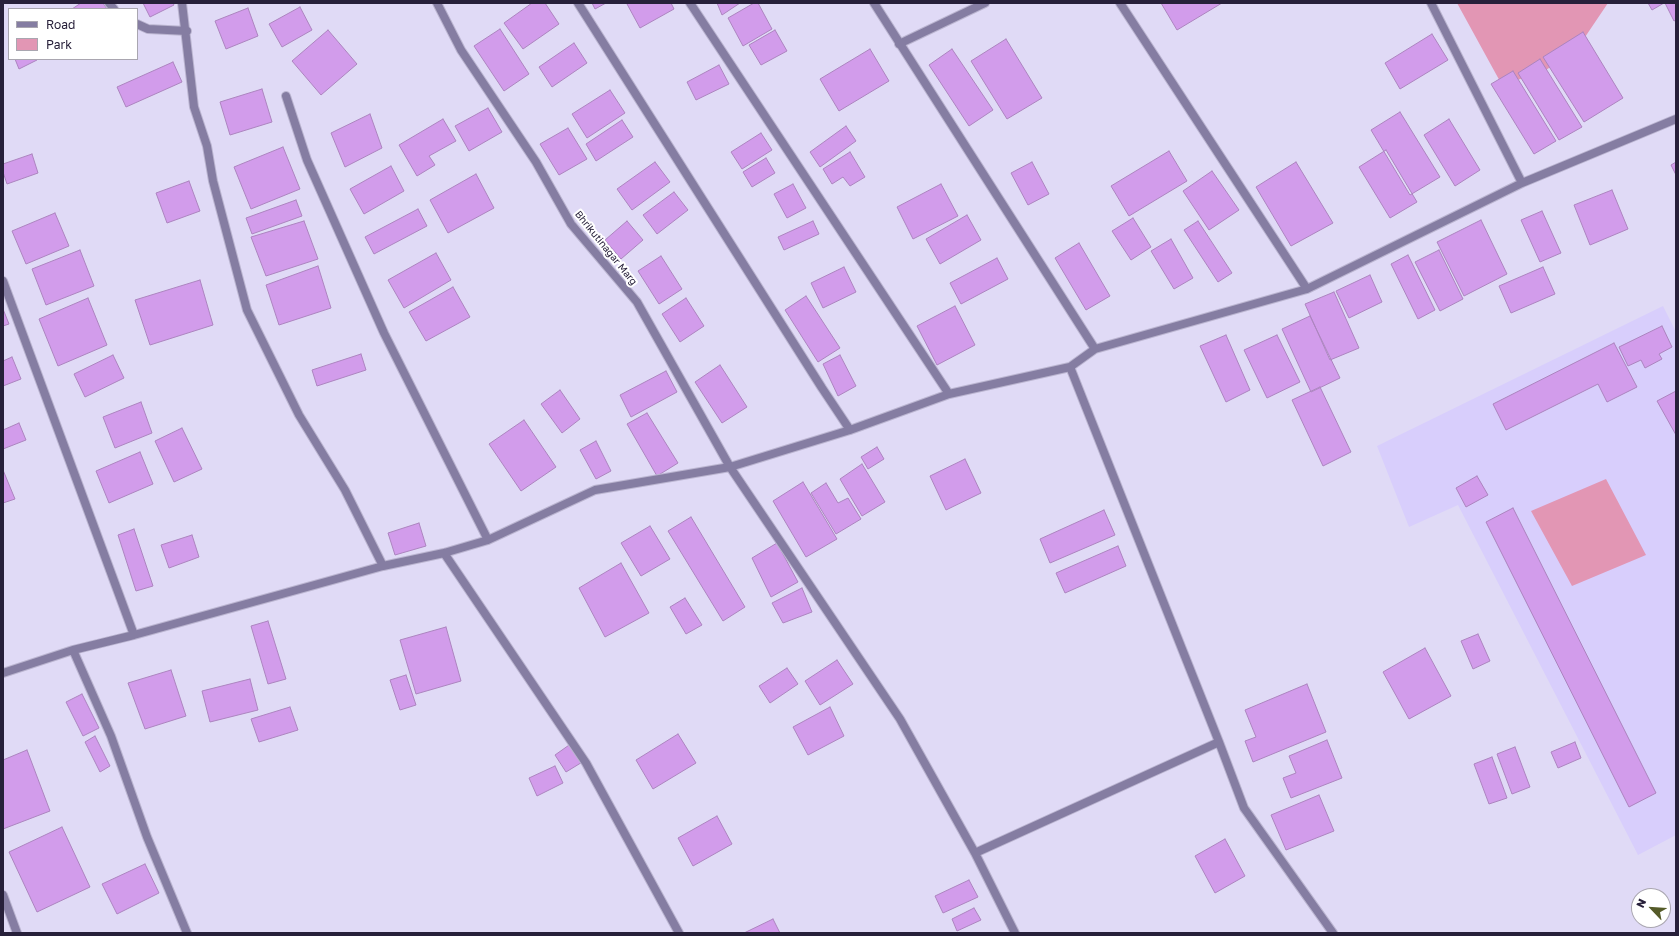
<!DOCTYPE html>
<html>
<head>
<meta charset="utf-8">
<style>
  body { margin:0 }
  #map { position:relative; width:1679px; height:936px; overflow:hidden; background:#e0daf6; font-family:"Golos Text",sans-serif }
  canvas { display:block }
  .frame { position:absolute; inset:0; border:4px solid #27203a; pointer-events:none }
  .legend { position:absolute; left:8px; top:8px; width:130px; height:52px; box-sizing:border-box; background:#fff; border:1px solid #a9a6b0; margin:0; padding:5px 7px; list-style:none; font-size:12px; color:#27203a }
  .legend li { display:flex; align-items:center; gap:8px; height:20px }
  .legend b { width:20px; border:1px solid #a9a6b0 }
  .north { position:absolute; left:1631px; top:888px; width:40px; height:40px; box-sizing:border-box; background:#fff; border:1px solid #a9a6b0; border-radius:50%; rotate:295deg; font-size:11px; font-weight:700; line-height:16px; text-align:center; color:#27203a }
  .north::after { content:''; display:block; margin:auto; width:14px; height:18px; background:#555b29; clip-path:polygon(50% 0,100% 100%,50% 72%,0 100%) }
</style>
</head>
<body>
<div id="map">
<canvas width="1679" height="936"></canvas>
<div class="frame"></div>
<ul class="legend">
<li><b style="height:5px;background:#857da2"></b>Road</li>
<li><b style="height:11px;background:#e296b4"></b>Park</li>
</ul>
<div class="north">N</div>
</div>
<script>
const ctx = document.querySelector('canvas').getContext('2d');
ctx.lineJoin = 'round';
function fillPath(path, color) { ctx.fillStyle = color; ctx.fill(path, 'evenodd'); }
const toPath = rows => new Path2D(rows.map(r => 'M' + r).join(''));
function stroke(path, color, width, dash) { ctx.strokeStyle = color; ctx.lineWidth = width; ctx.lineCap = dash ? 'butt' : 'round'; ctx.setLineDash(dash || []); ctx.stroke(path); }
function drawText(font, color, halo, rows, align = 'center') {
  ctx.font = font + ' "Golos Text",sans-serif'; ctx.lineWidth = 4; ctx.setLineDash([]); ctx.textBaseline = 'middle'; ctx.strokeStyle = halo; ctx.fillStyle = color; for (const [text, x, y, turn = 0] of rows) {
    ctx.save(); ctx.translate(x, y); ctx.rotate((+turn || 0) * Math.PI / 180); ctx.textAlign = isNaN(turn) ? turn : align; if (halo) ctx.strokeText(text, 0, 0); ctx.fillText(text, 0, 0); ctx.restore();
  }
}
const built = toPath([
  [1663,306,1676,332,1676,835,1638,855,1458,505,1409,527,1377,446]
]);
const green = toPath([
  [1457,3,1608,3,1581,43,1545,71,1502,85],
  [1606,479,1646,555,1572,586,1531,511]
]);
const building = toPath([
  [81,3,103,3,107,9,72,9,81,3],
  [143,3,173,3,174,5,150,17,143,3],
  [532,3,545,3,559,24,523,49,504,23,532,3],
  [592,3,606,3,595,9,592,3],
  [629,3,671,3,674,9,640,28,627,4,629,3],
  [717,3,740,3,722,15,717,3],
  [754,3,758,3,772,29,743,46,728,18,754,3],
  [1161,3,1222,3,1177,30,1161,3],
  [1648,3,1664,3,1652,10,1648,3],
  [1665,3,1676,3,1676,20,1674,21,1665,3],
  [300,7,312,30,282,47,269,24,300,7],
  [248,8,258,36,226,49,215,21,248,8],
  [500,29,529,74,504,91,474,46,500,29],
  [328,30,357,64,321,95,292,61,328,30],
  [775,30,787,51,761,65,749,45,775,30],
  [1583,32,1623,98,1584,122,1543,57,1583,32],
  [1432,34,1448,60,1400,89,1385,63,1432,34],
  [1006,39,1042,98,1007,119,971,61,1006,39],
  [574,43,587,63,552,87,539,67,574,43],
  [870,49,889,81,839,111,820,79,870,49],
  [952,49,993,110,969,126,929,65,952,49],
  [15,59,37,59,37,60,19,69,15,59],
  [1540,59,1582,127,1559,140,1518,73,1540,59],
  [173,62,182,82,126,107,117,87,173,62],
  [719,65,729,84,696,100,687,82,719,65],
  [1513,71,1556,141,1534,154,1491,84,1513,71],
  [262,89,272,122,230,135,220,102,262,89],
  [610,90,625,113,587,138,572,114,610,90],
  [488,108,502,132,469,151,455,126,488,108],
  [1400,112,1440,177,1410,195,1371,130,1400,112],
  [370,114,382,148,345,167,331,133,370,114],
  [443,119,456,141,429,156,435,165,417,176,399,145,443,119],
  [1449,119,1480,170,1455,186,1424,135,1449,119],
  [622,120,633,137,596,161,586,144,622,120],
  [846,126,856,141,820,167,810,152,846,126],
  [568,128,587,159,559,175,540,144,568,128],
  [761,133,772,150,742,169,731,152,761,133],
  [283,147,300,189,251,209,234,167,283,147],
  [1386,150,1417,202,1390,218,1359,167,1386,150],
  [1169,151,1187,181,1129,216,1111,186,1169,151],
  [850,152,865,177,850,186,843,177,832,184,823,169,850,152],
  [32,154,38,173,7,184,3,172,3,164,32,154],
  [766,158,775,173,752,187,743,172,766,158],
  [655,162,670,182,632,210,617,189,655,162],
  [1032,162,1049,194,1028,205,1011,173,1032,162],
  [1296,162,1333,223,1291,246,1256,187,1296,162],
  [1676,162,1676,175,1671,165,1676,162],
  [391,166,404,191,364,214,350,189,391,166],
  [1212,171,1239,210,1209,230,1183,191,1212,171],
  [476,174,494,208,448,233,430,200,476,174],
  [189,181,200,211,167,223,156,193,189,181],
  [793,184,806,208,787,218,774,194,793,184],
  [941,184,958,216,913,239,897,207,941,184],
  [1612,190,1628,229,1590,245,1574,205,1612,190],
  [674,192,688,210,657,234,643,215,674,192],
  [296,200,302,216,252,234,246,218,296,200],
  [418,209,427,226,374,254,365,237,418,209],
  [1542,211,1561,253,1540,262,1521,220,1542,211],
  [55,213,69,246,26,264,12,231,55,213],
  [967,215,981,240,940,264,926,239,967,215],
  [1133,218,1151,247,1131,260,1112,231,1133,218],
  [1481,220,1507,274,1464,296,1437,242,1481,220],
  [304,221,318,259,266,276,251,237,304,221],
  [627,221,643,240,621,259,605,240,627,221],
  [813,221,819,234,784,250,778,237,813,221],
  [1198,221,1232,273,1218,282,1184,230,1198,221],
  [1171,239,1193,278,1174,289,1151,251,1171,239],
  [1079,243,1110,296,1086,310,1055,258,1079,243],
  [80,250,94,286,46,305,32,269,80,250],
  [1439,250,1463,299,1440,311,1415,262,1439,250],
  [436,253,451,280,404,308,388,280,436,253],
  [1408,255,1435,310,1418,319,1391,264,1408,255],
  [661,256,682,289,659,304,638,271,661,256],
  [997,258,1008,279,961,304,950,283,997,258],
  [318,266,331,308,279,325,266,285,318,266],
  [844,267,856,292,823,308,811,283,844,267],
  [1543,267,1555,294,1511,313,1499,286,1543,267],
  [1370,275,1382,302,1349,318,1336,291,1370,275],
  [200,280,213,325,150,345,135,300,200,280],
  [453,287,470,317,426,341,409,312,453,287],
  [1334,292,1359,348,1330,360,1305,304,1334,292],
  [806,296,840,348,818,362,785,310,806,296],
  [88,298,107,345,58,366,39,319,88,298],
  [686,298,704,326,680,342,662,314,686,298],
  [955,306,975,345,937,365,917,326,955,306],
  [3,309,9,324,3,326,3,309],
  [1310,316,1340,378,1311,392,1282,329,1310,316],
  [1662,326,1672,347,1659,354,1662,359,1645,368,1641,360,1628,366,1619,347,1662,326],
  [1226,335,1250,390,1226,402,1200,346,1226,335],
  [1277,335,1300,382,1267,398,1244,350,1277,335],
  [1614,343,1637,387,1607,402,1598,384,1506,430,1493,404,1614,343],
  [361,354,366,370,317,386,312,370,361,354],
  [113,355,124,378,85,397,74,374,113,355],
  [840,355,856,386,838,396,823,364,840,355],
  [12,357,21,379,3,386,3,361,12,357],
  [720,365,747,407,722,423,695,382,720,365],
  [666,371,677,392,631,417,620,395,666,371],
  [1320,387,1351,452,1323,466,1292,400,1320,387],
  [560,390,580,419,562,433,541,404,560,390],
  [1676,391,1676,435,1657,401,1676,391],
  [141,402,152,433,115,448,103,417,141,402],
  [647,413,678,463,657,476,627,424,647,413],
  [524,420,556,467,521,491,489,444,524,420],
  [19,423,26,440,3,449,3,430,19,423],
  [182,428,202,469,174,482,155,441,182,428],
  [596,441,611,471,596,479,580,450,596,441],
  [877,447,884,459,868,469,861,457,877,447],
  [140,452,153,484,109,503,96,471,140,452],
  [965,459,981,493,946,510,930,476,965,459],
  [862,464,885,502,862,516,840,479,862,464],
  [3,470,15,499,3,503,3,470],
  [1477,476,1488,495,1466,507,1456,488,1477,476],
  [803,482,837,539,806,557,773,501,803,482],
  [826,483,838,503,848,498,861,519,836,534,811,493,826,483],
  [1513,508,1656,793,1629,807,1486,522,1513,508],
  [1104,510,1115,535,1050,563,1040,539,1104,510],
  [691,517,745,607,723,621,668,531,691,517],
  [419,523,426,546,395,555,388,533,419,523],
  [650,526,670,559,641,576,621,543,650,526],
  [134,529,153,586,136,591,118,535,134,529],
  [192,535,199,557,169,568,161,545,192,535],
  [777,543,798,582,771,597,752,558,777,543],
  [1118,546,1126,566,1065,593,1056,573,1118,546],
  [621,563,649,613,605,637,579,588,621,563],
  [802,588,812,612,783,623,772,603,802,588],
  [685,598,702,625,686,634,670,607,685,598],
  [268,621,286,679,268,684,251,626,268,621],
  [446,627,461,681,416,694,400,640,446,627],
  [1478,634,1490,661,1473,669,1461,641,1478,634],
  [1425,648,1451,696,1409,719,1383,672,1425,648],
  [837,660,853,684,820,705,805,681,837,660],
  [787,668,798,684,770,703,759,686,787,668],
  [171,670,186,716,145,729,128,683,171,670],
  [406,675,416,705,400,710,390,680,406,675],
  [250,679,258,710,210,722,202,691,250,679],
  [1307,684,1326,732,1253,762,1245,741,1256,737,1245,710,1307,684],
  [82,694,99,728,83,736,66,702,82,694],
  [290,707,298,730,259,742,251,719,290,707],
  [830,707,844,736,808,755,793,727,830,707],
  [678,734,696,763,653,789,636,760,678,734],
  [95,736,110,766,100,772,85,742,95,736],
  [1327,740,1342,778,1291,798,1283,778,1296,773,1289,756,1327,740],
  [1575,742,1581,758,1558,768,1551,752,1575,742],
  [572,743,584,761,566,772,555,755,572,743],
  [1515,747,1530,787,1512,794,1497,754,1515,747],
  [27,750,50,811,3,829,3,760,27,750],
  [1492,757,1507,798,1489,804,1474,764,1492,757],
  [555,766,563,783,537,796,529,778,555,766],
  [1319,795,1334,831,1286,850,1271,815,1319,795],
  [717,816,732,844,693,866,678,838,717,816],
  [62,827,90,887,37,912,9,852,62,827],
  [1225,839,1245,876,1215,893,1195,856,1225,839],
  [145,864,159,893,117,914,102,884,145,864],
  [969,880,978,897,943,913,935,896,969,880],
  [974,908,981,920,957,931,952,919,974,908],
  [773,919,780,933,744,933,773,919]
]);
const street = toPath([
  [109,3,114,9],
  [182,3,194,107,207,146,213,181,247,310,299,415,345,490,383,566],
  [437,3,461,50,536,162,571,224,637,302,730,467,900,719,975,853,1015,933],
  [578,3,822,388,850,430],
  [690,3,949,394],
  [874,3,1095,349],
  [1120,3,1307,289],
  [1431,3,1522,183],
  [137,24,148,29,187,31],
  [899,44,985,3],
  [286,96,307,160,384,333,488,540],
  [3,281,134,635],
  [1070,367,1219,742,1244,808,1333,933],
  [444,553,586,763,679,933],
  [73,650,111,736,147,837,187,933],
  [3,673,73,650,134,635,383,566,444,553,488,540,595,490,730,467,850,430,949,394,1070,367,1095,349,1307,289,1522,183,1676,119],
  [975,853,1219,742],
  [3,895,17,933]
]);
const streetNames = [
  ["Bhrikutinagar Marg",606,248,51]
];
fillPath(built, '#d8cefc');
fillPath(green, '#e296b4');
fillPath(building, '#d29ceb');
stroke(building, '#ac84bf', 1);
stroke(street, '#bbb5d0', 10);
stroke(street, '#857da2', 8);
drawText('10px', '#27203a', '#fff', streetNames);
</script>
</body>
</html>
